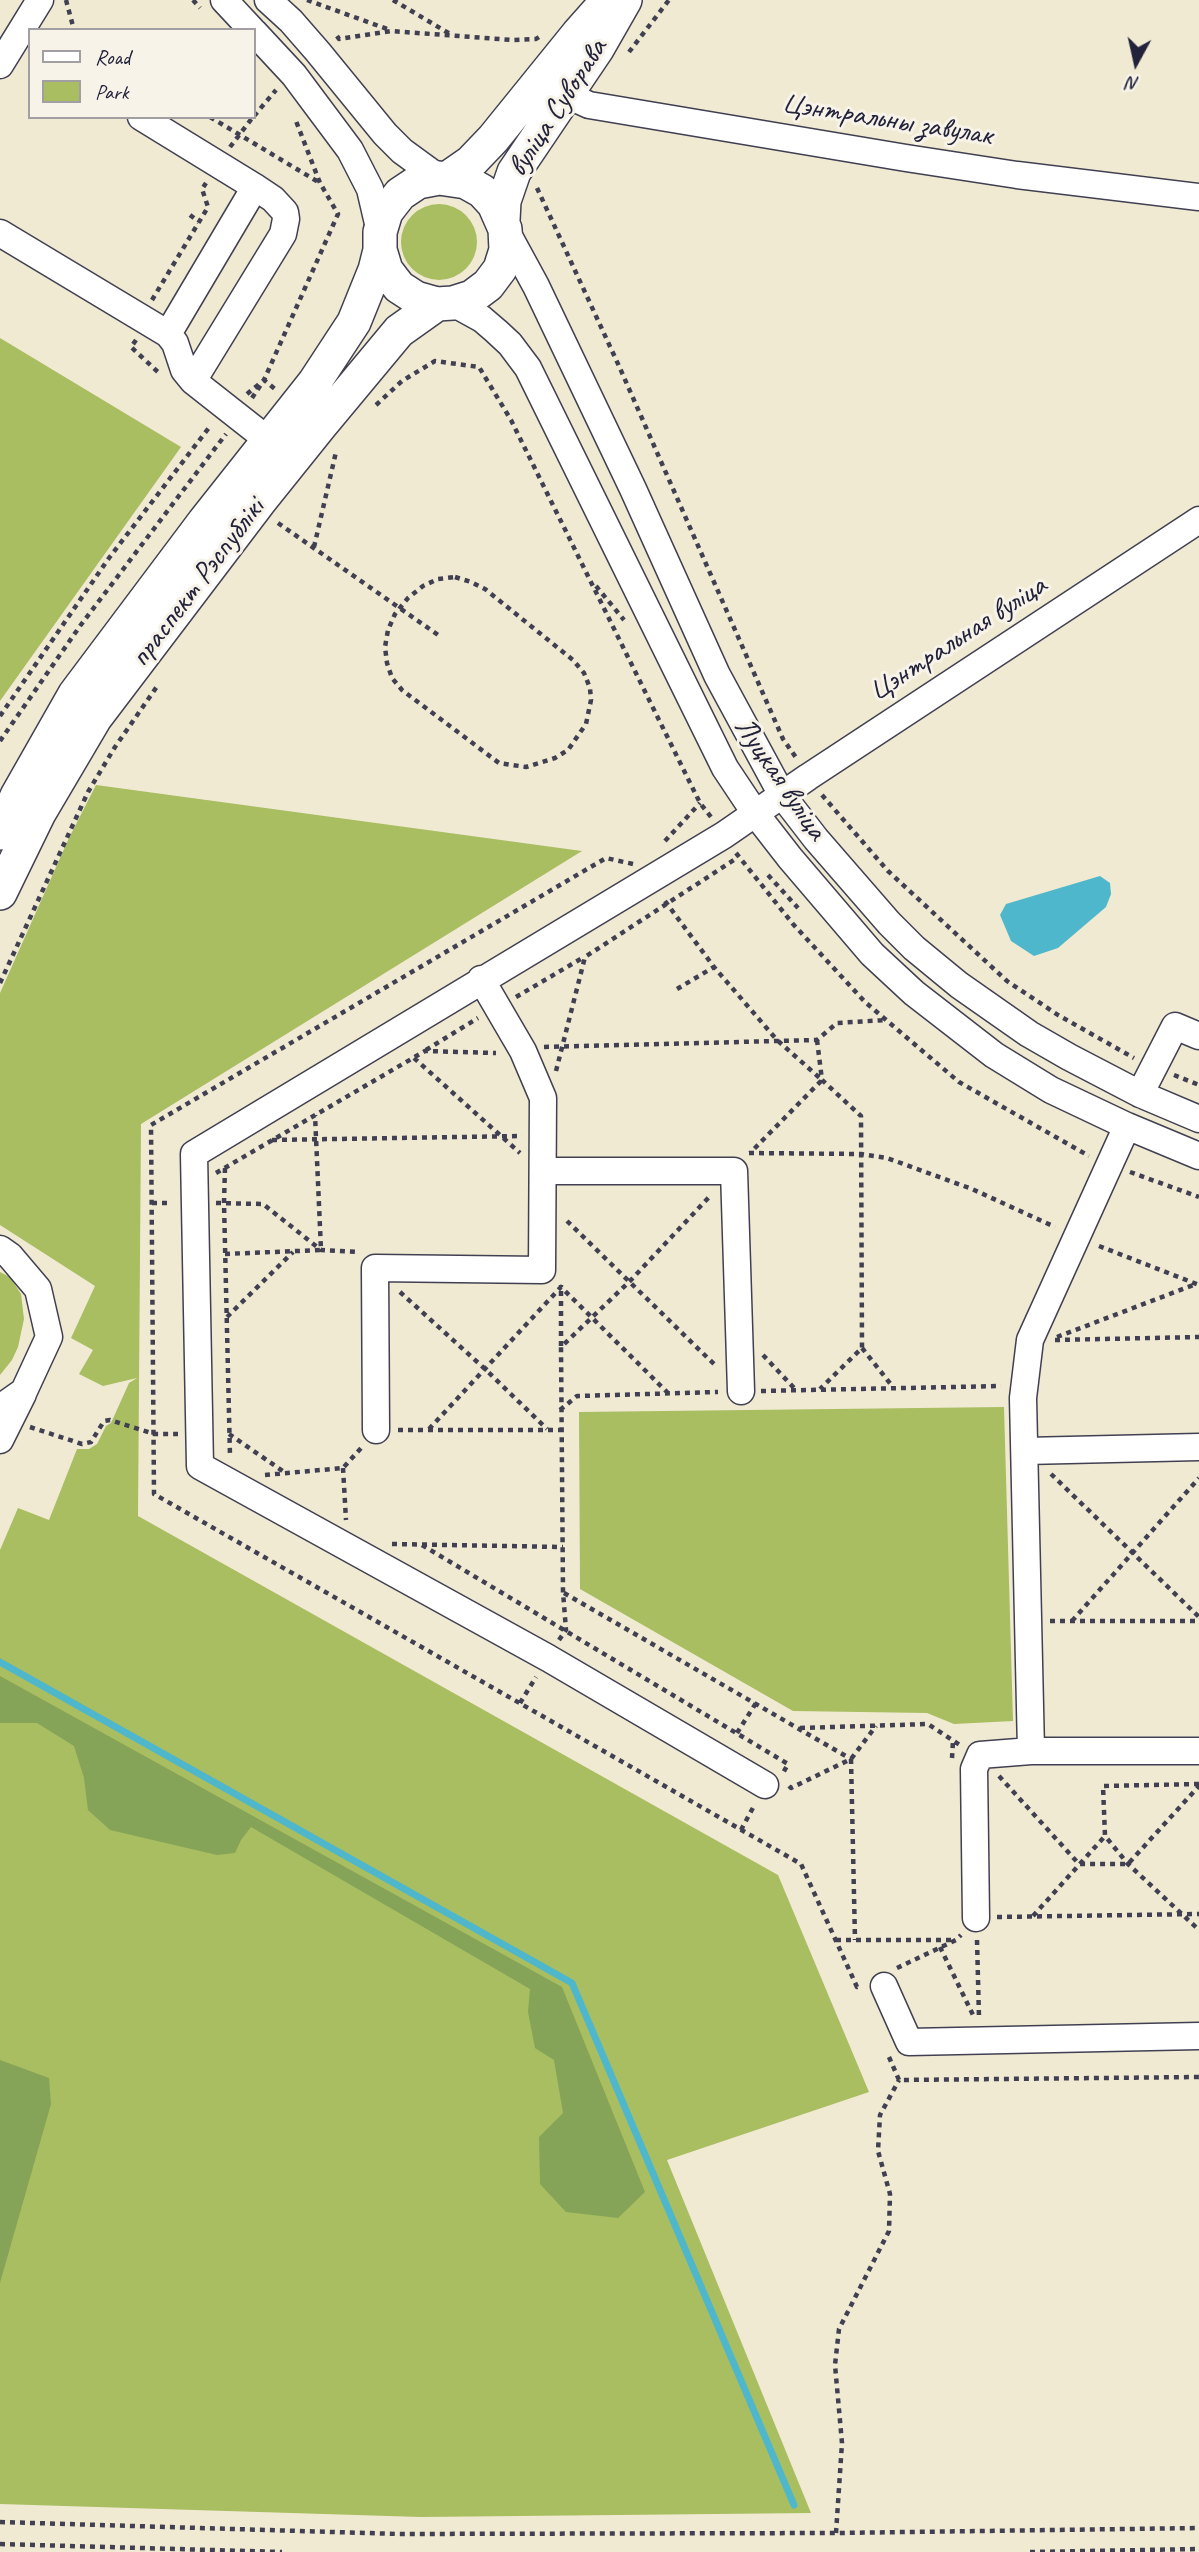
<!DOCTYPE html>
<html>
<head>
<meta charset="utf-8">
<style>
  body { margin:0 }
  #map { position:relative; width:1199px; height:2552px; overflow:hidden; background:#f0ead2; font-family:Caveat,sans-serif }
  canvas { display:block }
  .legend { position:absolute; left:28px; top:28px; width:228px; height:91px; box-sizing:border-box; background:#f7f3e8; border:2px solid #a29fa3; margin:0; padding:9px 12px; list-style:none; font-size:21px; color:#22223b }
  .legend li { display:flex; align-items:center; gap:14px; height:35px }
  .legend b { width:35px; border:2px solid #a29fa3 }
  .north { position:absolute; left:1101px; top:28px; width:70px; height:70px; -webkit-text-stroke:5px #f7f3e8; paint-order:stroke; rotate:188deg; font-size:19px; font-weight:700; line-height:28px; text-align:center; color:#22223b }
  .north::after { content:''; display:block; margin:auto; width:24px; height:32px; background:#22223b; clip-path:polygon(50% 0,100% 100%,50% 72%,0 100%) }
</style>
</head>
<body>
<div id="map">
<canvas width="1199" height="2552"></canvas>
<ul class="legend">
<li><b style="height:9px;background:#fff"></b>Road</li>
<li><b style="height:19px;background:#a9bd61"></b>Park</li>
</ul>
<div class="north">N</div>
</div>
<script>
const ctx = document.querySelector('canvas').getContext('2d');
ctx.lineJoin = 'round';
function fillPath(path, color) { ctx.fillStyle = color; ctx.fill(path, 'evenodd'); }
const toPath = rows => new Path2D(rows.map(r => 'M' + r).join(''));
function stroke(path, color, width, dash) { ctx.strokeStyle = color; ctx.lineWidth = width; ctx.lineCap = dash ? 'butt' : 'round'; ctx.setLineDash(dash || []); ctx.stroke(path); }
function drawText(font, color, halo, rows, align = 'center') {
  ctx.font = font + ' Caveat,sans-serif'; ctx.lineWidth = 6; ctx.setLineDash([]); ctx.textBaseline = 'middle'; ctx.strokeStyle = halo; ctx.fillStyle = color; for (const [text, x, y, turn = 0] of rows) {
    ctx.save(); ctx.translate(x, y); ctx.rotate((+turn || 0) * Math.PI / 180); ctx.textAlign = isNaN(turn) ? turn : align; if (halo) ctx.strokeText(text, 0, 0); ctx.fillText(text, 0, 0); ctx.restore();
  }
}
const green = toPath([
  '401 242a38 38 0 1 1 76 0a38 38 0 1 1-76 0Z',
  [0,338,181,447,0,701],
  [96,785,582,851,141,1124,138,1516,778,1875,869,2092,667,2160,811,2513,421,2517,0,2504,0,1550,18,1508,49,1520,77,1449,89,1449,97,1444,106,1426,111,1423,129,1383,137,1378,103,1386,79,1374,93,1350,71,1338,95,1286,0,1225,0,993,69,838],
  [0,1272,10,1277,21,1294,24,1319,18,1347,12,1360,0,1375],
  [1004,1407,1013,1721,954,1724,927,1713,793,1711,580,1589,579,1412]
]);
const forest = toPath([
  [0,1676,562,1987,645,2192,618,2218,566,2212,540,2184,539,2137,563,2113,554,2060,535,2048,528,2012,530,1989,251,1827,241,1840,235,1853,217,1855,110,1830,88,1810,84,1778,74,1746,37,1723,0,1723],
  [0,2060,49,2078,51,2104,0,2283]
]);
const water = toPath([
  [1100,876,1110,883,1111,894,1106,907,1058,948,1034,956,1011,941,1000,915,1006,904]
]);
const stream = toPath([
  [0,1662,572,1983,794,2505]
]);
const path = toPath([
  [66,0,74,30],
  [193,0,200,8],
  [307,0,390,30],
  [393,0,450,34],
  [337,36,339,39,391,31,512,40,536,39,539,37],
  [629,52,669,0],
  [254,116,276,90],
  [210,117,320,183],
  [230,147,253,117],
  [537,188,619,366,783,739,797,759],
  [190,215,199,222],
  [152,300,208,207,202,189,206,183],
  [136,340,131,347,159,373],
  [247,394,264,380,338,214,320,183,296,121],
  [252,398,264,380,275,389],
  [376,405,402,381,435,361,479,367,511,420,700,803,711,817],
  [278,523,441,637],
  [314,547,336,452],
  [455,577,471,582,485,589,573,660,584,673,590,688,591,700,586,724,568,750,555,758,526,767,499,763,402,690,392,678,387,663,385,647,388,630,395,614,408,598,423,586,438,579,455,577],
  [596,586,624,620],
  [0,716,109,558,211,425],
  [0,741,80,626,226,434],
  [822,795,888,871,1007,981,1058,1015,1134,1058],
  [665,841,700,803],
  [736,853,793,924,865,1002,959,1082,1089,1156],
  [633,864,606,858,151,1125,154,1494,801,1864,857,1987,861,1985],
  [768,875,798,908],
  [665,901,714,967,777,1040,822,1080,750,1153],
  [0,983,88,792,115,747,158,685],
  [677,989,714,967],
  [516,997,584,957],
  [817,1040,822,1080,861,1116,862,1348,820,1389],
  [544,1047,817,1040,837,1023,886,1020],
  [426,1050,478,1018],
  [414,1058,520,1153],
  [556,1071,585,957,734,860],
  [1174,1075,1199,1085],
  [272,1140,522,1136],
  [749,1153,861,1154,887,1158,972,1189,1055,1227],
  [225,1168,224,1203,230,1456],
  [1130,1172,1199,1197],
  [216,1173,425,1051,496,1053],
  [152,1203,172,1203],
  [216,1203,263,1204,321,1250,358,1252],
  [567,1221,716,1366],
  [1099,1246,1199,1285],
  [225,1254,321,1250,315,1115],
  [400,1292,485,1369,547,1429],
  [227,1317,293,1252],
  [1057,1337,1196,1284],
  [1055,1340,1199,1337],
  [561,1346,561,1285],
  [862,1348,893,1387],
  [763,1355,795,1389],
  [761,1391,1001,1386],
  [560,1410,577,1396,718,1392],
  [30,1427,82,1444,91,1442,104,1421,110,1420,154,1434,178,1434],
  [429,1429,561,1287,668,1393],
  [398,1430,562,1430],
  [229,1434,287,1474],
  [343,1468,346,1520],
  [1051,1474,1199,1617],
  [265,1475,343,1468,362,1447],
  [392,1544,563,1547],
  [422,1545,788,1764,783,1773],
  [564,1593,851,1759],
  [1050,1621,1199,1621],
  [1072,1621,1199,1478],
  [559,1640,566,1630,563,1592,561,1347,630,1281,711,1195],
  [520,1703,536,1677],
  [800,1728,928,1724,960,1745],
  [737,1733,756,1703],
  [952,1758,953,1741],
  [851,1759,855,1940],
  [999,1776,1079,1864,1128,1864,1199,1786],
  [1199,1784,1103,1786,1105,1836,1128,1864,1199,1930],
  [789,1786,791,1788,851,1759,876,1726],
  [741,1830,755,1804],
  [1033,1916,1105,1836],
  [997,1917,1199,1914],
  [836,1940,954,1940],
  [977,1940,979,2018],
  [940,1947,975,2019],
  [897,1968,956,1940,961,1935],
  [889,2057,899,2080,1199,2077],
  [0,2522,399,2534,836,2533,1199,2528],
  [836,2533,842,2443,835,2365,839,2329,889,2231,890,2194,878,2151,880,2115,899,2080],
  [0,2544,282,2552],
  [1030,2552,1199,2549]
]);
const minor = toPath([
  [224,0,252,30],
  [268,0,291,21,318,52,385,134,402,151,439,178],
  [254,32,294,75,350,150,370,189,380,232],
  [0,65,40,0],
  [567,95,589,105,906,158,1017,175,1199,197],
  [141,117,255,187,273,199,285,212,286,219,283,234,193,381,184,370,175,343,168,334,255,187],
  [505,229,536,286,633,489,717,675,782,795,816,839,889,923,914,948,959,985,1029,1034,1069,1057,1140,1094,1199,1119],
  [0,233,168,334],
  [453,303,482,319,496,331,510,344,528,368,725,768,755,813,790,858,872,954,914,993,994,1055,1051,1090,1127,1126,1199,1156],
  [193,381,268,440],
  [1140,1094,1175,1026,1199,1036],
  [543,1171,734,1171,741,1391],
  [0,1249,10,1256,38,1289,49,1337,24,1391,0,1408],
  [376,1430,375,1268,542,1270,543,1098,523,1051,481,979],
  [0,1440,23,1394],
  [1025,1451,1199,1447],
  [1031,1751,1199,1751],
  [765,1785,548,1658,200,1466,194,1154,724,835,808,777,1199,520],
  [976,1918,974,1769,980,1755,1031,1751,1023,1398,1030,1340,1127,1126],
  [884,1986,909,2042,1199,2036]
]);
const major = toPath([
  [448,178,471,162,493,139,578,34,608,0],
  [503,220,504,201,514,172,597,49,625,0],
  [0,833,17,796,75,694,204,522,314,383,354,322,375,270,380,250,380,232,386,212,400,194,418,182,439,178,466,182,482,191,494,204,505,229,506,250,500,269,488,285,472,297,453,303,437,304,416,298,399,287,386,270,380,250],
  [0,893,39,813,95,718,259,502,320,426,399,331,437,304]
]);
const streetNames = [
  ["вуліца Суворава",558,108,-57],
  ["Цэнтральны завулак",887,120,9],
  ["праспект Рэспублікі",198,583,-53],
  ["Цэнтральная вуліца",958,639,-33],
  ["Луцкая вуліца",780,779,56]
];
fillPath(green, '#a9bd61');
fillPath(forest, '#86a457');
fillPath(water, '#4eb7cc');
stroke(stream, '#4eb7cc', 7);
stroke(minor, '#414052', 29);
stroke(major, '#414052', 36);
stroke(path, '#414052', 4.5, [5, 5]);
stroke(minor, '#fff', 26);
stroke(major, '#fff', 33);
drawText('30px', '#22223b', '#f7f3e8', streetNames);
</script>
</body>
</html>
